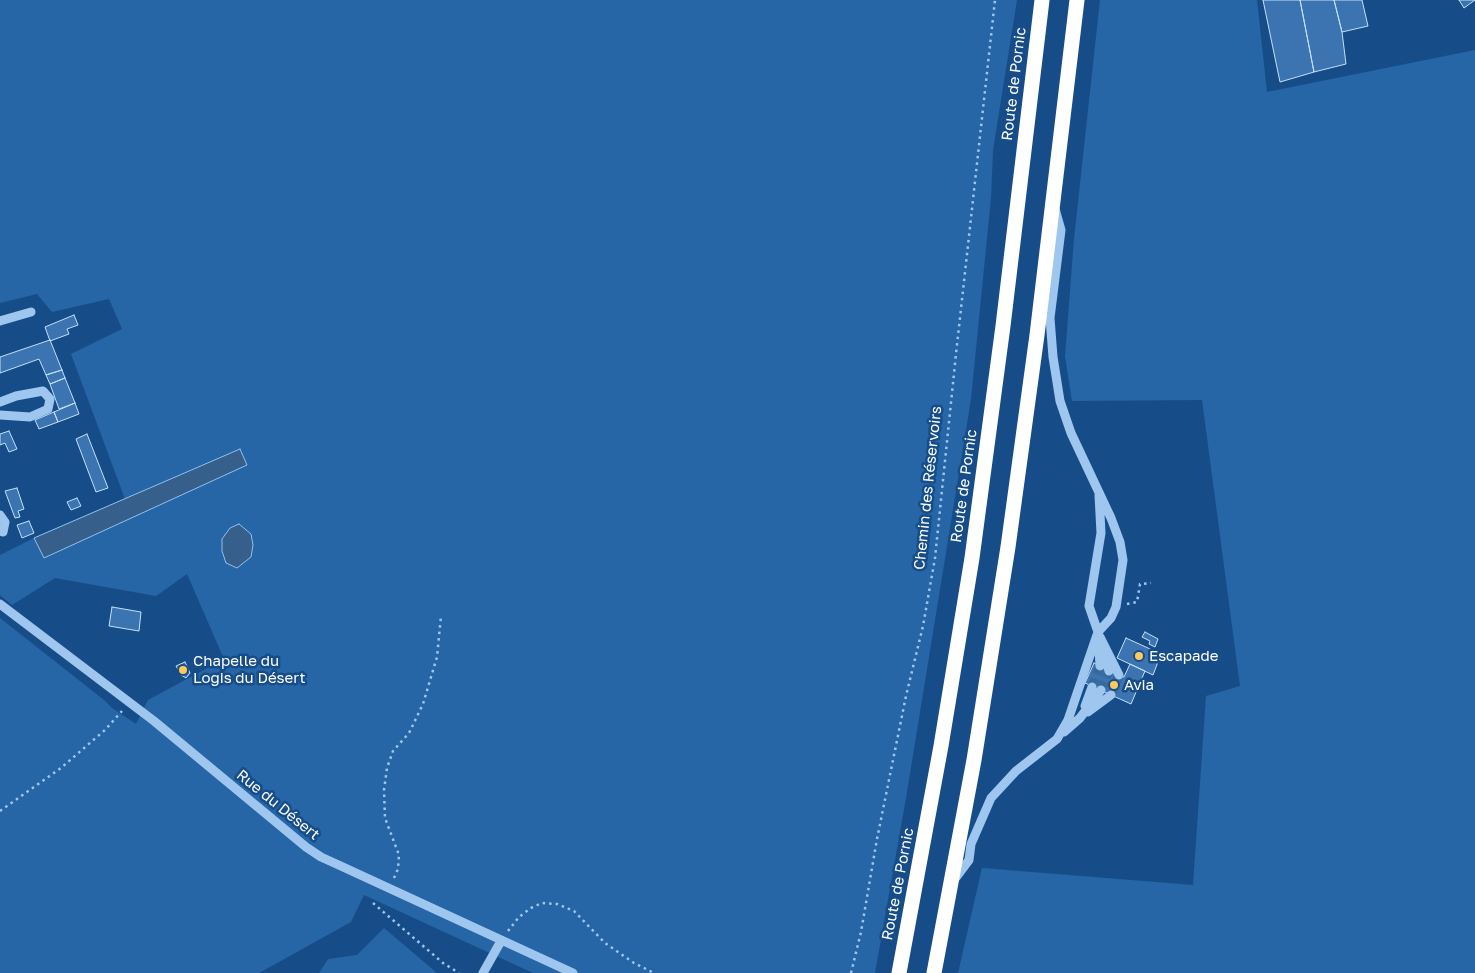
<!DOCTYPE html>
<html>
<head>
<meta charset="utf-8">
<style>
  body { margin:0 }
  canvas { display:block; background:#164d89 }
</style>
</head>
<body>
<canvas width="1475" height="973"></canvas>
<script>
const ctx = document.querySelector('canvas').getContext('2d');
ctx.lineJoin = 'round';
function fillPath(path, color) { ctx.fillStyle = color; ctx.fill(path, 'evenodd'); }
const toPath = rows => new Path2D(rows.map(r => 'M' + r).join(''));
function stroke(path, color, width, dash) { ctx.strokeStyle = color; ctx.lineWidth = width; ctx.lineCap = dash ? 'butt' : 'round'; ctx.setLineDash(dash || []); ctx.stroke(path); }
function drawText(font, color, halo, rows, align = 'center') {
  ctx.font = font + ' "Golos Text",sans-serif'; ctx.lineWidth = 5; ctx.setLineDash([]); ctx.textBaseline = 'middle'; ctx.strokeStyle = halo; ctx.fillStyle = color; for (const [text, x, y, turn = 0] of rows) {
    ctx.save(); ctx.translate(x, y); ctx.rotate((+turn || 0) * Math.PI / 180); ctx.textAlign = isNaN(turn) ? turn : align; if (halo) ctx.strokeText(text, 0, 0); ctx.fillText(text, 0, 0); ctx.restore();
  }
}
const green = toPath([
  [0,0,1017,0,993,150,991,198,971,399,906,798,875,973,533,973,364,895,351,922,259,973,0,973,0,618,104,700,112,708,136,724,148,700,224,659,187,574,156,596,55,578,12,605,0,595,0,555,34,538,44,558,240,449,125,499,71,354,122,329,109,299,52,312,37,294,0,303],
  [1100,0,1257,0,1267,92,1475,50,1475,973,958,973,982,868,1193,885,1206,696,1240,686,1202,400,1072,401,1065,356,1074,239],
  [384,928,437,973,319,973,328,959,357,955]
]);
const water = toPath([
  [240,449,247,465,44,558,34,538,240,449],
  [239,524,251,534,253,545,251,557,237,568,226,563,222,551,222,539,230,528,239,524]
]);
const building = toPath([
  [1263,0,1300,0,1314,72,1280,82,1263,0],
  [1300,0,1334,0,1342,32,1346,64,1314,72,1300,0],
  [1334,0,1362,0,1368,26,1342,32,1334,0],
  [1459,0,1475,0,1464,8,1459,0],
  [74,315,78,325,67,329,69,334,50,341,45,327,74,315],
  [50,340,62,370,46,375,39,359,0,373,0,357,50,340],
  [62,370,65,378,50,384,46,375,62,370],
  [65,378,75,403,59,409,50,384,65,378],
  [75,403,79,414,58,422,54,412,75,403],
  [54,412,58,422,39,429,35,420,54,412],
  [9,431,17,449,9,452,5,443,0,445,0,434,9,431],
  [87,434,108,488,96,492,76,439,87,434],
  [17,488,24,509,18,511,20,517,15,518,5,491,17,488],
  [77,498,81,506,71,510,67,502,77,498],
  [29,521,34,533,22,538,17,525,29,521],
  [112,607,141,612,139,631,109,626,112,607],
  [1145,632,1158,639,1155,647,1149,644,1150,641,1142,637,1145,632],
  [1126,638,1161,654,1153,675,1117,658,1126,638],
  [185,662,190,673,186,678,181,675,176,666,185,662],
  [1094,663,1124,677,1130,664,1145,671,1131,704,1085,683,1094,663]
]);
const minorTunnel = toPath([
  [1092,687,1100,666],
  [1101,690,1109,671],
  [1111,695,1119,675]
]);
const path = toPath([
  [1127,604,1137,602,1140,584,1151,583],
  [0,811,61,768,105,730,122,711],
  [394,878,398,869,399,855,385,818,384,790,387,768,393,751,409,733,423,704,437,657,441,616],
  [373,903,443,963,459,973],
  [508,931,519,917,531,908,542,903,557,904,574,911,605,943,634,963,654,973],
  [851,973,861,932,877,839,906,696,923,626,935,558,956,354,995,0]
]);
const minor = toPath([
  [0,321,31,312],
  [0,402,16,396,43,391,50,399,48,409,30,417,0,415],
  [1099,495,1101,533,1089,606,1098,632,1100,666],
  [0,515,5,522,3,532,0,531],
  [0,604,154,721,306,847,321,857,343,867,573,973],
  [1100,637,1119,675],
  [1105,656,1109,671],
  [1085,706,1092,687],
  [1088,712,1111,695],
  [1064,732,1080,718,1101,690],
  [954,880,969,860,971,844,991,798,1016,771,1057,739,1068,720,1098,632,1111,618,1116,607,1123,560,1120,542,1111,518,1071,433,1060,401,1053,357,1050,318,1061,230,1055,209],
  [483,973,501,941]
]);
const highway = toPath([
  [899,973,941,746,972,558,1003,326,1042,0],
  [934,973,974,760,1008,547,1037,335,1077,0]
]);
const markers = [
  [1139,656,5,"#ffc85b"],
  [183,670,5,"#ffc85b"],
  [1114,685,5,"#ffc85b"]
];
const streetNames = [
  ["Route de Pornic",1014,84,-83],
  ["Route de Pornic",964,486,-82],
  ["Chemin des Réservoirs",928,488,-84],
  ["Rue du Désert",278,805,39],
  ["Route de Pornic",898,884,-79]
];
const poiNames = [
  ["Escapade",1149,656],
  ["Chapelle du",193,661],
  ["Logis du Désert",193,678],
  ["Avia",1124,685]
];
fillPath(green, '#2665a6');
fillPath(water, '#36608b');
stroke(water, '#90c1f1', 1);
fillPath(building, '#3b74b0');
stroke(building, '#c4dffa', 1);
stroke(minorTunnel, '#39689b', 9, [9, 4.5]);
stroke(path, '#9ec6ee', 2.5, [2.5, 4]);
stroke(minor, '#9ec6ee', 9);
stroke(highway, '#fff', 15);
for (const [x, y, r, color] of markers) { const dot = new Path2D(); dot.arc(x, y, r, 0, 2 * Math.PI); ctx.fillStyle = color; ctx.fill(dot); stroke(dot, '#164d89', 2); }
drawText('15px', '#fff', '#164d89', streetNames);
drawText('15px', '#fff', '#164d89', poiNames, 'left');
</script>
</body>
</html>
